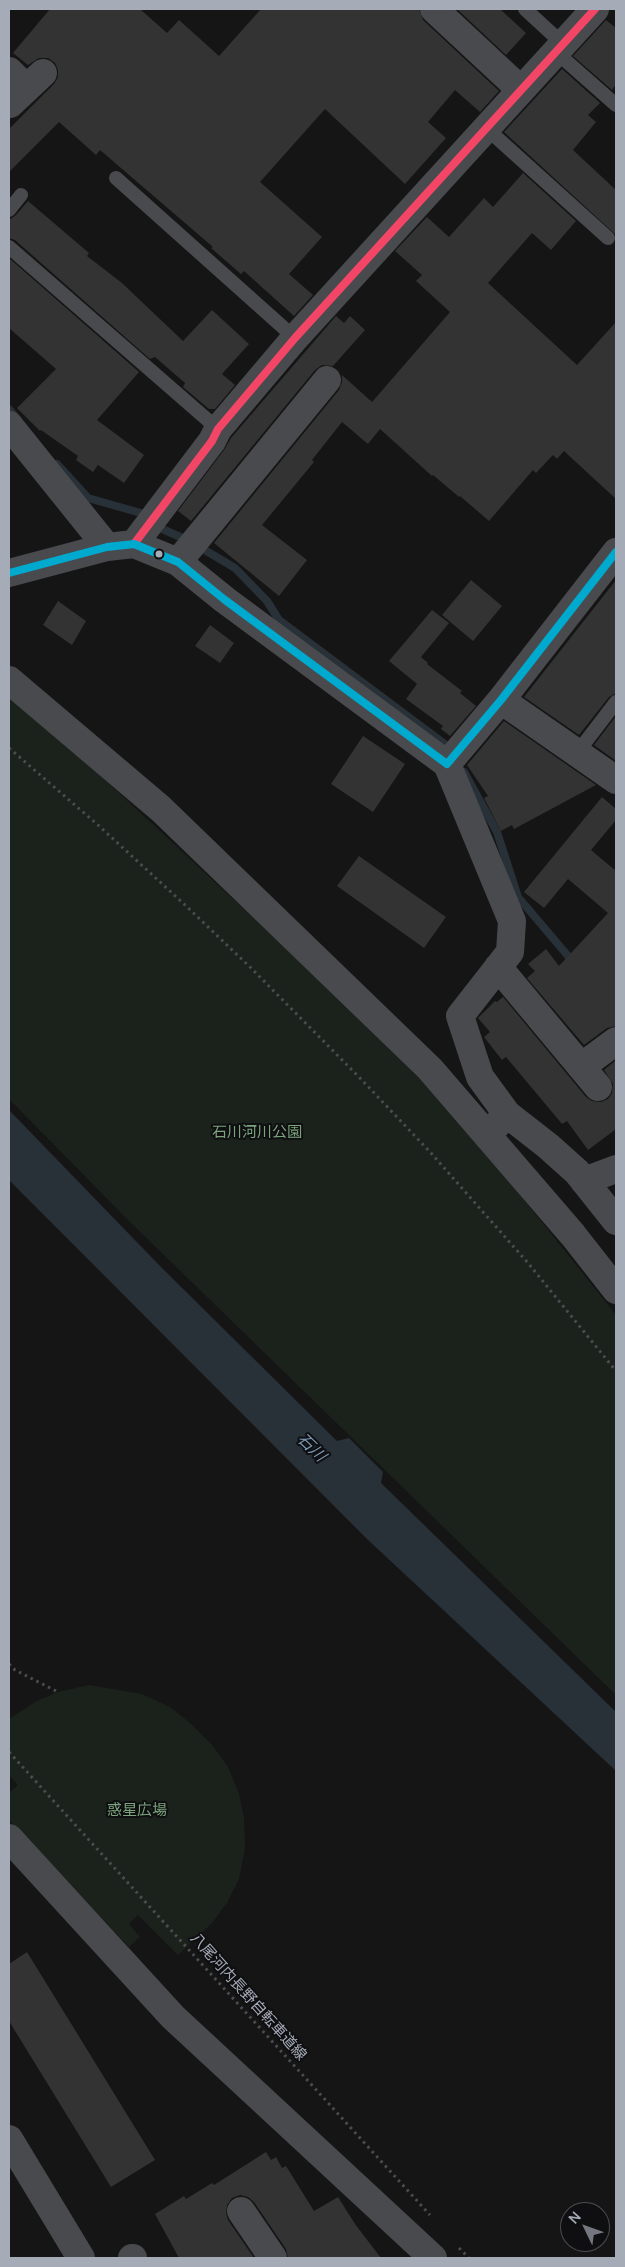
<!DOCTYPE html>
<html>
<head>
<meta charset="utf-8">
<style>
  body { margin:0 }
  #map { position:relative; width:625px; height:2267px; overflow:hidden; background:#151515; font-family:Manrope,sans-serif }
  canvas { display:block }
  .frame { position:absolute; inset:0; border:10px solid #a5abb7; pointer-events:none }
  .north { position:absolute; left:560px; top:2202px; width:50px; height:50px; box-sizing:border-box; background:#0f0f11; border:1px solid #4b4d53; border-radius:50%; rotate:312deg; font-size:14px; font-weight:700; line-height:20px; text-align:center; color:#a5abb7 }
  .north::after { content:''; display:block; margin:auto; width:18px; height:22px; background:#73767e; clip-path:polygon(50% 0,100% 100%,50% 72%,0 100%) }
</style>
</head>
<body>
<div id="map">
<canvas width="625" height="2267"></canvas>
<div class="frame"></div>
<div class="north">N</div>
</div>
<script>
const ctx = document.querySelector('canvas').getContext('2d');
ctx.lineJoin = 'round';
function fillPath(path, color) { ctx.fillStyle = color; ctx.fill(path, 'evenodd'); }
const toPath = rows => new Path2D(rows.map(r => 'M' + r).join(''));
function stroke(path, color, width, dash) { ctx.strokeStyle = color; ctx.lineWidth = width; ctx.lineCap = dash ? 'butt' : 'round'; ctx.setLineDash(dash || []); ctx.stroke(path); }
function drawText(font, color, halo, rows, align = 'center') {
  ctx.font = font + ' Manrope,"Noto Sans JP",sans-serif'; ctx.lineWidth = 4; ctx.setLineDash([]); ctx.textBaseline = 'middle'; ctx.strokeStyle = halo; ctx.fillStyle = color; for (const [text, x, y, turn = 0] of rows) {
    ctx.save(); ctx.translate(x, y); ctx.rotate((+turn || 0) * Math.PI / 180); ctx.textAlign = isNaN(turn) ? turn : align; if (halo) ctx.strokeText(text, 0, 0); ctx.fillText(text, 0, 0); ctx.restore();
  }
}
const green = toPath([
  [9,697,103,778,290,952,454,1112,616,1315,616,1695,129,1221,9,1099],
  [89,1685,142,1694,170,1707,190,1723,213,1746,228,1767,239,1794,244,1818,245,1848,239,1879,227,1903,211,1924,178,1955,138,1915,129,1924,140,1937,129,1947,9,1820,9,1793,18,1785,9,1775,9,1719,37,1701,58,1692]
]);
const water = toPath([
  [9,1110,162,1268,337,1441,349,1438,383,1472,381,1483,616,1712,616,1771,367,1539,9,1180]
]);
const stream = toPath([
  [9,409,18,420],
  [57,464,88,498,148,515],
  [160,528,187,540],
  [203,549,235,568,267,601,279,620,446,745],
  [464,772,497,832,518,897,574,963]
]);
const building = toPath([
  [50,9,140,9,167,33,179,20,219,56,261,9,419,9,423,20,499,91,480,112,455,90,428,122,446,138,405,184,325,109,260,182,322,237,289,274,313,295,294,316,244,271,241,274,211,248,213,247,100,150,96,155,59,122,9,172,9,129,54,84,58,77,58,70,55,63,48,58,39,58,28,65,13,53],
  [457,9,500,9,526,33,506,55],
  [606,20,616,28,616,84,612,90,573,56],
  [562,69,600,103,588,115,596,122,573,150,616,190,616,235,504,132],
  [523,173,576,221,551,250,532,233,488,283,577,365,616,322,616,499,564,451,557,459,553,455,536,473,533,470,489,521,460,496,459,497,433,475,432,476,380,429,368,444,342,422,312,460,314,462,262,525,307,560,279,596,214,543,339,390,342,382,342,375,372,402,450,312,416,281,422,275,395,251,427,217,449,237,484,198,493,207],
  [28,201,89,253,87,256,122,283,183,341,212,310,249,344,222,374,235,385,215,409,209,409,183,387,185,383,155,357,150,359,15,240,9,238,9,220,16,215],
  [9,258,139,372,97,420,144,455,124,483,98,465,93,472,76,460,78,456,41,430,40,431,17,408,56,369,9,328],
  [336,316,344,323,350,316,365,330,333,366,322,365,315,370,191,521,178,511,224,450,231,438],
  [471,580,502,606,473,641,442,615],
  [616,580,616,693,609,697,579,735,524,697],
  [58,601,86,621,72,645,43,625],
  [432,610,449,623,421,657,428,663,427,664,462,691,460,693,476,706,450,736,441,729,443,726,406,699,417,684,389,661],
  [210,625,234,643,220,663,195,646],
  [616,716,616,761,594,745],
  [504,721,596,785,514,829,512,825,501,831,484,798,488,796,467,765],
  [363,736,405,764,373,812,331,784],
  [602,797,616,809,616,820,591,850,616,871,616,1026,607,1028,584,1045,527,978,535,971,528,964,546,949,559,966,608,913,568,879,544,908,524,892],
  [359,856,446,917,424,948,337,886],
  [503,997,586,1097,592,1101,601,1102,608,1099,612,1093,613,1084,604,1070,616,1060,616,1129,588,1150,567,1121,562,1124,506,1057,502,1060,484,1037,490,1032,478,1018,495,1001,497,1002],
  [27,1952,155,2160,111,2187,9,2021,9,1964],
  [266,2152,271,2160,276,2157,282,2168,286,2166,314,2211,338,2197,355,2224,381,2258,288,2258,286,2249,254,2202,248,2197,240,2195,232,2198,227,2205,226,2213,228,2220,254,2258,179,2258,155,2214,184,2196,186,2199,212,2183,214,2185]
]);
const path = toPath([
  [9,748,98,825,184,904,251,968,358,1076,431,1153,528,1263,616,1371],
  [9,1664,15,1670,58,1692],
  [9,1752,430,2215],
  [459,2248,469,2258]
]);
const service = toPath([
  [525,9,563,44],
  [556,52,616,105],
  [486,128,608,238],
  [116,178,295,338],
  [9,210,21,195],
  [9,247,218,429],
  [577,753,616,702]
]);
const minor = toPath([
  [434,9,521,90],
  [9,71,26,88],
  [10,104,43,73],
  [9,425,107,547],
  [134,544,212,441,218,429,295,338,595,9],
  [178,562,327,380],
  [9,573,107,547,134,544,178,562,225,600,447,764,501,700,616,552],
  [501,700,616,780],
  [447,764,512,921,510,952,460,1016,480,1077,507,1114,487,1135],
  [498,967,598,1087],
  [581,1067,616,1041],
  [507,1114,548,1146,577,1172,616,1221],
  [584,1181,616,1169],
  [9,2139,81,2258],
  [241,2211,273,2258],
  [132,2258,133,2258]
]);
const tertiary = toPath([
  [9,680,161,809,430,1069,573,1235,616,1290],
  [9,1838,173,2017,433,2258]
]);
const bus1 = toPath([
  [134,544,212,441,218,429,295,338,595,9]
]);
const bus2 = toPath([
  [9,573,107,547,134,544,178,562,225,600,447,764,501,700,616,552]
]);
const markers = [
  [159,554,4.5,"#a5abb7"]
];
const parkNames = [
  ["石川河川公園",257,1133],
  ["惑星広場",137,1811]
];
const streetNames = [
  ["八尾河内長野自転車道線",248,1997,48]
];
const waterNames = [
  ["石川",311,1448,44]
];
fillPath(green, '#1b221c');
fillPath(water, '#283038');
stroke(stream, '#283038', 8);
fillPath(building, '#333334');
stroke(path, '#4b4c50', 3, [2.5, 4]);
stroke(service, '#494a4e', 14);
stroke(minor, '#494a4e', 28);
stroke(tertiary, '#494a4e', 28);
stroke(bus1, '#f34667', 8);
stroke(bus2, '#00a9ce', 8);
for (const [x, y, r, color] of markers) { const dot = new Path2D(); dot.arc(x, y, r, 0, 2 * Math.PI); ctx.fillStyle = color; ctx.fill(dot); stroke(dot, '#0f0f11', 2); }
drawText('15px', '#7ba47d', '#0f0f11', parkNames);
drawText('15px', '#a5abb7', '#0f0f11', streetNames);
drawText('italic 16px', '#7999b5', '#0f0f11', waterNames);
</script>
</body>
</html>
